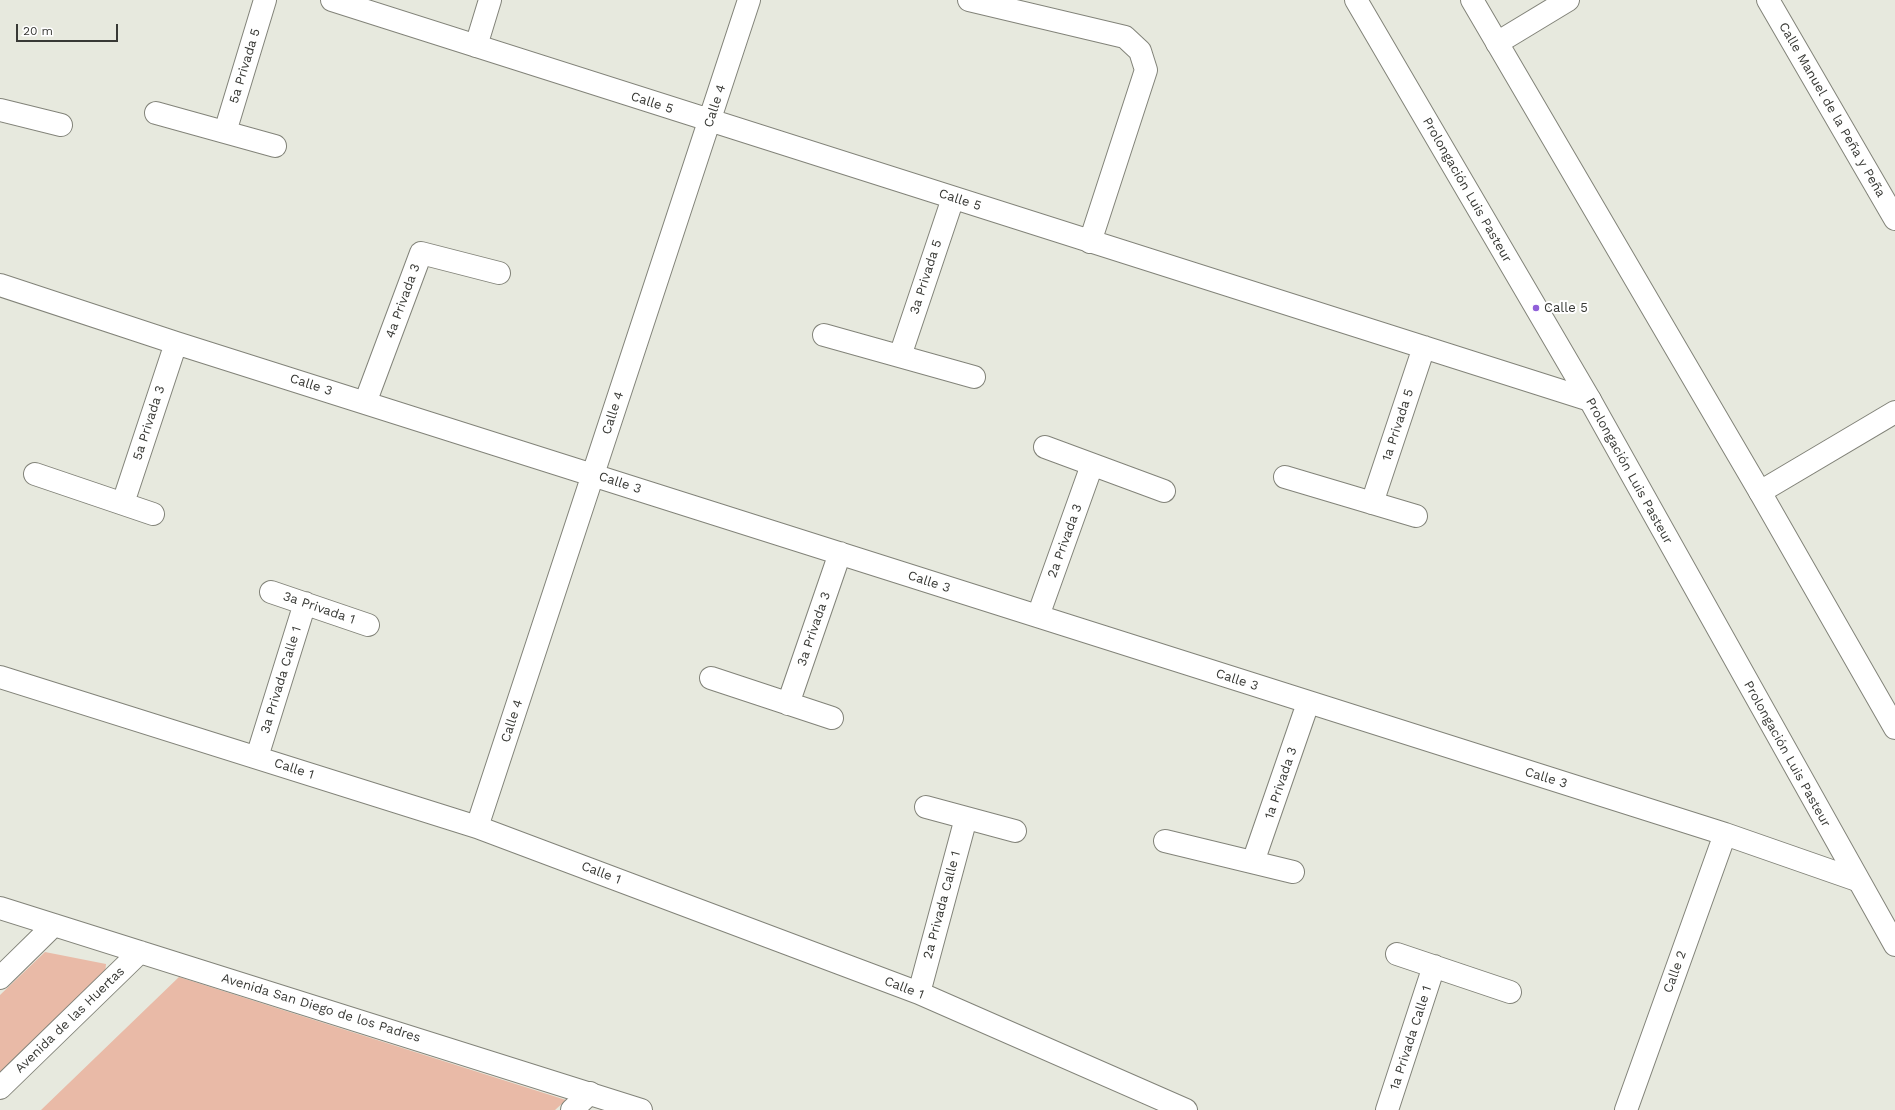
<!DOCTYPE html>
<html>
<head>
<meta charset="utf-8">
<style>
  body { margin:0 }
  #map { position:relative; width:1895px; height:1110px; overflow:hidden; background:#e7e9de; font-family:"Work Sans",sans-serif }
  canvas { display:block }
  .scale { position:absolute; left:16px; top:24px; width:102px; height:18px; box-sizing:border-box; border:2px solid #383935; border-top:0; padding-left:5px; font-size:12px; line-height:14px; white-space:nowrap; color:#383935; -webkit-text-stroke:3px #fff; paint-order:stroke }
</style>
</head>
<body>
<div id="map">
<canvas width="1895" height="1110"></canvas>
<div class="scale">20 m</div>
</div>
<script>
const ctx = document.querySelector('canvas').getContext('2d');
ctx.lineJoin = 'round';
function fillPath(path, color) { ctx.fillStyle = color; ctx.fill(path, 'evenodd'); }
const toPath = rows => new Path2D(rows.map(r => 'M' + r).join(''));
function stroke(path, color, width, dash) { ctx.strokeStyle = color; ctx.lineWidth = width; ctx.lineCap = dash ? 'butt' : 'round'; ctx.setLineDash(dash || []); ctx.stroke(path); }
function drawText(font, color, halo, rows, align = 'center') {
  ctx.font = font + ' "Work Sans",sans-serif'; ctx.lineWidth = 4; ctx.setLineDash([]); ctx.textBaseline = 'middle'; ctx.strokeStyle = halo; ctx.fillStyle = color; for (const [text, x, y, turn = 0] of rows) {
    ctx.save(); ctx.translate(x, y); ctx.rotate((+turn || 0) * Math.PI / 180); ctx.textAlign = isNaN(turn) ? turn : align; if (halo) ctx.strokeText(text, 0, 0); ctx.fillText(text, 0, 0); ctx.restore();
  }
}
const green = toPath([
  [45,952,106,964,105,974,0,1074,0,995],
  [179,977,566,1100,555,1110,41,1110]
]);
const minor = toPath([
  [332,0,1590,400],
  [969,0,1125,37,1140,51,1146,70,1090,242],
  [1768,0,1895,219],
  [1497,43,1568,0],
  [476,46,490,0],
  [0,110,61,125],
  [156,113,275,146],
  [225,132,265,0],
  [0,285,176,343,1725,834,1857,880],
  [824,335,974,377],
  [900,356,953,198],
  [365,403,421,253,499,273],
  [1045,447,1164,491],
  [35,474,153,514],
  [1285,477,1416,516],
  [1760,492,1895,412],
  [123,503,176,343],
  [1372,503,1424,347],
  [271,592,368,625],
  [1038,616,1092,465],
  [0,677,477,827,919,993,1186,1110],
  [711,678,832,718],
  [788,704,840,553],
  [257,757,305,603],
  [926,807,1015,831],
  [477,827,749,0],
  [1165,841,1293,872],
  [1253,862,1308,703],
  [1397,954,1510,992],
  [919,993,966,818],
  [572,1110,590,1093],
  [1387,1110,1434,966],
  [1626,1110,1725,834]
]);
const tertiary = toPath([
  [0,908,641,1110],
  [0,978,54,925],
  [0,1088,140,952]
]);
const secondary = toPath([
  [1356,0,1590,400,1895,945],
  [1472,0,1760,492,1895,728]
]);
const markers = [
  [1536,308,4,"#9060d9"]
];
const streetNames = [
  ["5a Privada 5",245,66,-73],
  ["Calle 5",652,103,18],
  ["Calle 4",715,106,-72],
  ["Calle Manuel de la Peña y Peña",1832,110,60],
  ["Prolongación Luis Pasteur",1467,190,60],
  ["Calle 5",960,200,18],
  ["3a Privada 5",926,277,-72],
  ["4a Privada 3",403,301,-70],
  ["Calle 3",311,385,18],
  ["Calle 4",613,413,-72],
  ["5a Privada 3",149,423,-72],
  ["1a Privada 5",1398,425,-72],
  ["Prolongación Luis Pasteur",1629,471,61],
  ["Calle 3",620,483,18],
  ["2a Privada 3",1065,541,-70],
  ["Calle 3",929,582,18],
  ["3a Privada 1",319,608,19],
  ["3a Privada 3",814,629,-71],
  ["3a Privada Calle 1",281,680,-73],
  ["Calle 3",1237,680,18],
  ["Calle 4",512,721,-72],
  ["Prolongación Luis Pasteur",1787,754,61],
  ["Calle 1",294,769,18],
  ["Calle 3",1546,778,17],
  ["1a Privada 3",1281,783,-71],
  ["Calle 1",601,873,21],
  ["2a Privada Calle 1",942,905,-75],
  ["Calle 2",1675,972,-70],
  ["Calle 1",904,988,21],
  ["Avenida San Diego de los Padres",321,1008,17],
  ["Avenida de las Huertas",70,1020,-44],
  ["1a Privada Calle 1",1411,1038,-72]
];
const poiNames = [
  ["Calle 5",1544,308]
];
fillPath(green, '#e9baa7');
stroke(minor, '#828379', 24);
stroke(tertiary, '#828379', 24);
stroke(secondary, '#828379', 24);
stroke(minor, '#fff', 22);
stroke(tertiary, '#fff', 22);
stroke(secondary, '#fff', 22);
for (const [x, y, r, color] of markers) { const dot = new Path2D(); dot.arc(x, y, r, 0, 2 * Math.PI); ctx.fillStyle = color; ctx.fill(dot); stroke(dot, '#fff', 1.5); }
drawText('13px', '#383935', '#fff', streetNames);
drawText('13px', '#383935', '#fff', poiNames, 'left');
</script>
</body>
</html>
